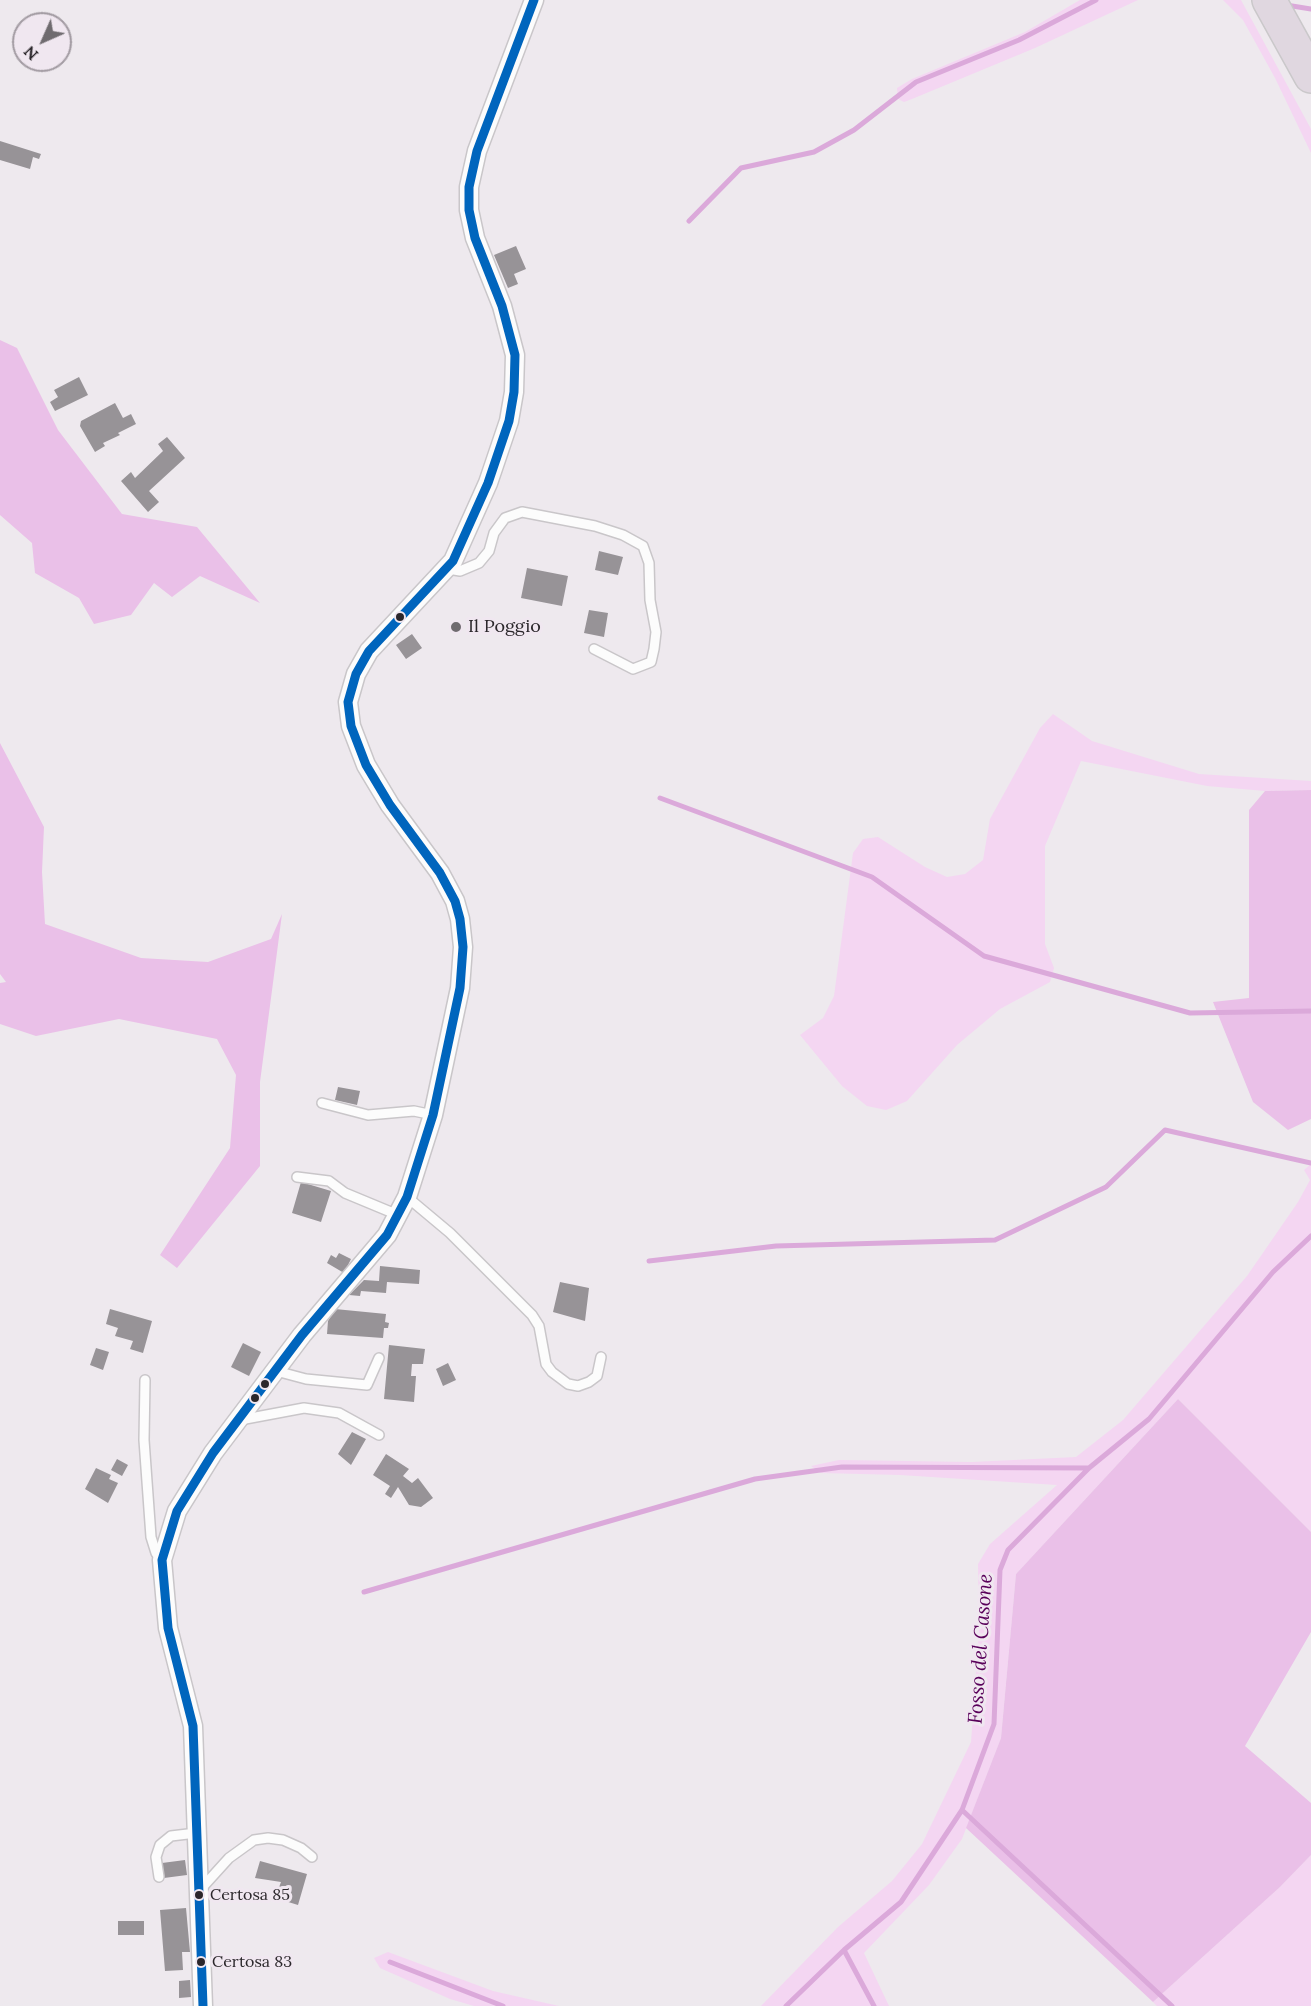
<!DOCTYPE html>
<html>
<head>
<meta charset="utf-8">
<style>
  body { margin:0 }
  #map { position:relative; width:1311px; height:2006px; overflow:hidden; background:#eee9ee; font-family:Lora,serif }
  canvas { display:block }
  .north { position:absolute; left:12px; top:12px; width:60px; height:60px; box-sizing:border-box; background:#f0e7f0; border:2px solid #a19aa1; border-radius:50%; rotate:225deg; font-size:16px; font-weight:700; line-height:24px; text-align:center; color:#2b272b }
  .north::after { content:''; display:block; margin:auto; width:21px; height:27px; background:#6f6b6f; clip-path:polygon(50% 0,100% 100%,50% 72%,0 100%) }
</style>
</head>
<body>
<div id="map">
<canvas width="1311" height="2006"></canvas>
<div class="north">N</div>
</div>
<script>
const ctx = document.querySelector('canvas').getContext('2d');
ctx.lineJoin = 'round';
function fillPath(path, color) { ctx.fillStyle = color; ctx.fill(path, 'evenodd'); }
const toPath = rows => new Path2D(rows.map(r => 'M' + r).join(''));
function stroke(path, color, width, dash) { ctx.strokeStyle = color; ctx.lineWidth = width; ctx.lineCap = dash ? 'butt' : 'round'; ctx.setLineDash(dash || []); ctx.stroke(path); }
function drawText(font, color, halo, rows, align = 'center') {
  ctx.font = font + ' Lora,serif'; ctx.lineWidth = 6; ctx.setLineDash([]); ctx.textBaseline = 'middle'; ctx.strokeStyle = halo; ctx.fillStyle = color; for (const [text, x, y, turn = 0] of rows) {
    ctx.save(); ctx.translate(x, y); ctx.rotate((+turn || 0) * Math.PI / 180); ctx.textAlign = isNaN(turn) ? turn : align; if (halo) ctx.strokeText(text, 0, 0); ctx.fillText(text, 0, 0); ctx.restore();
  }
}
const green = toPath([
  [1080,0,1138,0,1035,48,912,99,904,102,898,99,897,88,912,79,1025,32],
  [1223,0,1241,0,1311,129,1311,153,1275,78,1243,20],
  [1053,714,1092,741,1199,774,1311,781,1311,790,1265,791,1207,786,1081,761,1045,846,1045,944,1054,968,1050,982,1000,1009,957,1045,907,1101,886,1110,867,1106,842,1086,800,1035,823,1018,834,996,853,853,863,839,878,837,925,867,947,877,965,874,983,860,990,819,1040,728],
  [1311,1164,1311,1532,1178,1399,1016,1574,1001,1738,962,1839,929,1885,864,1953,889,2006,761,2006,838,1927,892,1881,922,1844,971,1742,979,1630,978,1564,990,1544,1057,1485,900,1475,821,1473,811,1466,839,1460,972,1462,1076,1457,1123,1420,1247,1276,1298,1202,1310,1180,1304,1170],
  [1311,1855,1311,2006,1157,2006,1153,2002,1280,1887],
  [388,1952,493,1991,559,2006,474,2006,450,1999,380,1968,374,1958]
]);
const forest = toPath([
  [0,340,17,348,58,430,122,514,197,527,260,603,200,576,172,597,154,583,131,615,94,624,79,598,35,573,32,543,0,515],
  [0,743,44,827,42,872,45,924,141,958,208,962,271,939,282,914,260,1082,260,1166,177,1268,160,1255,230,1148,236,1075,217,1039,119,1019,36,1036,0,1024,0,983,6,982,0,974],
  [1311,790,1311,1119,1288,1130,1253,1102,1213,1002,1249,998,1249,810,1265,791],
  [1178,1399,1311,1532,1311,1632,1245,1746,1311,1803,1311,1855,1280,1887,1153,2002,966,1828,1001,1738,1016,1574]
]);
const stream = toPath([
  [1286,5,1311,9],
  [689,221,741,168,814,152,854,130,916,82,1019,40,1096,0],
  [660,798,872,877,984,956,1190,1013,1311,1011],
  [649,1261,776,1246,995,1240,1106,1187,1165,1130,1311,1163],
  [364,1592,755,1479,842,1467,1089,1468],
  [962,1810,1172,2006],
  [844,1950,874,2006],
  [390,1962,503,2006],
  [786,2006,844,1950,901,1902,962,1810,994,1724,1000,1570,1008,1550,1089,1468,1149,1419,1273,1272,1311,1236]
]);
const building = toPath([
  [0,141,41,154,39,159,33,157,30,169,0,160],
  [516,246,526,269,514,274,518,284,508,288,494,255],
  [79,377,88,395,55,411,50,402,58,397,54,390],
  [115,403,123,418,131,414,136,424,118,433,120,435,103,443,105,446,95,452,80,426,81,421],
  [167,437,185,458,149,491,159,502,148,512,121,481,131,472,135,478,163,451,158,444],
  [599,551,623,557,618,575,595,570],
  [527,568,568,576,562,606,521,598],
  [589,610,608,613,604,637,584,633],
  [412,634,422,648,406,659,396,645],
  [338,1087,360,1091,357,1105,335,1100],
  [301,1182,331,1191,321,1222,292,1213],
  [339,1253,351,1259,344,1273,327,1263,331,1255,336,1258],
  [380,1266,420,1270,419,1284,387,1282,386,1293,361,1291,360,1296,349,1295,364,1280,379,1281],
  [560,1282,589,1288,585,1321,553,1312],
  [110,1309,152,1321,143,1353,130,1349,133,1341,115,1336,118,1328,106,1324],
  [335,1309,386,1314,385,1322,389,1323,388,1328,384,1328,383,1338,327,1334,328,1321],
  [243,1343,261,1352,249,1376,231,1367],
  [389,1345,425,1349,423,1364,412,1364,411,1376,416,1376,414,1402,384,1399],
  [96,1348,109,1352,103,1370,90,1365],
  [448,1363,456,1380,443,1386,436,1369],
  [352,1432,366,1439,351,1465,338,1454],
  [386,1454,409,1469,403,1476,412,1483,418,1478,433,1498,421,1507,409,1505,398,1487,391,1498,385,1494,390,1486,373,1475],
  [117,1459,128,1465,122,1476,111,1470],
  [96,1468,111,1475,109,1479,118,1483,108,1503,85,1489],
  [185,1860,187,1875,164,1878,162,1863],
  [260,1861,307,1874,298,1905,285,1901,288,1892,278,1890,281,1882,255,1878],
  [186,1908,190,1952,182,1952,183,1970,165,1971,160,1910],
  [118,1921,144,1921,144,1935,118,1935],
  [190,1980,191,1997,179,1998,179,1981]
]);
const lane = toPath([
  [448,569,460,571,479,563,489,551,494,533,505,518,522,512,595,526,623,535,643,546,649,563,650,600,656,632,654,649,651,662,633,669,594,649],
  [322,1103,368,1115,414,1111,433,1115],
  [297,1177,329,1181,345,1193,398,1215],
  [407,1197,450,1233,532,1315,539,1326,546,1364,552,1372,568,1384,578,1386,589,1382,597,1376,601,1357],
  [276,1371,306,1379,367,1385,379,1358],
  [145,1380,144,1440,151,1537,156,1553,162,1560],
  [240,1420,304,1408,339,1413,379,1435],
  [159,1877,156,1857,160,1845,171,1836,196,1833],
  [200,1890,229,1858,254,1840,268,1838,283,1840,301,1848,312,1857]
]);
const street = toPath([
  [203,2006,193,1726,168,1628,162,1560,177,1511,213,1453,302,1335,387,1235,407,1197,433,1115,460,988,463,947,460,919,455,901,440,873,390,805,366,765,351,726,348,702,356,674,369,651,453,561,488,483,509,421,514,392,515,355,502,306,475,238,469,210,469,187,477,151,534,0]
]);
const highway = toPath([
  [1269,0,1311,76]
]);
const bus1 = toPath([
  [203,2006,193,1726,168,1628,162,1560,177,1511,213,1453,302,1335,387,1235,407,1197,433,1115,460,988,463,947,460,919,455,901,440,873,390,805,366,765,351,726,348,702,356,674,369,651,453,561,488,483,509,421,514,392,515,355,502,306,475,238,469,210,469,187,477,151,534,0]
]);
const markers = [
  [400,617,5,"#2b272b"],
  [456,627,6,"#6f6b6f"],
  [265,1384,5,"#2b272b"],
  [255,1398,5,"#2b272b"],
  [199,1895,5,"#2b272b"],
  [201,1962,5,"#2b272b"]
];
const busNames = [
  ["Certosa 85",210,1895],
  ["Certosa 83",212,1962]
];
const poiNames = [
  ["Il Poggio",468,627]
];
const waterNames = [
  ["Fosso del Casone",981,1649,-86]
];
fillPath(green, '#f4d6f2');
fillPath(forest, '#eac0e8');
stroke(stream, '#dba9da', 5);
fillPath(building, '#979397');
stroke(lane, '#c9c6c9', 12);
stroke(street, '#c9c6c9', 21);
stroke(highway, '#cac8ca', 36);
stroke(lane, '#fcfcfc', 9);
stroke(street, '#fcfcfc', 18);
stroke(highway, '#e0d7e0', 33);
stroke(bus1, '#0065bd', 9);
for (const [x, y, r, color] of markers) { const dot = new Path2D(); dot.arc(x, y, r, 0, 2 * Math.PI); ctx.fillStyle = color; ctx.fill(dot); stroke(dot, '#f0e7f0', 2); }
drawText('16px', '#2b272b', '#f0e7f0', busNames, 'left');
drawText('18px', '#2b272b', '#f0e7f0', poiNames, 'left');
drawText('italic 20px', '#59005a', '#f0e7f0', waterNames);
</script>
</body>
</html>
